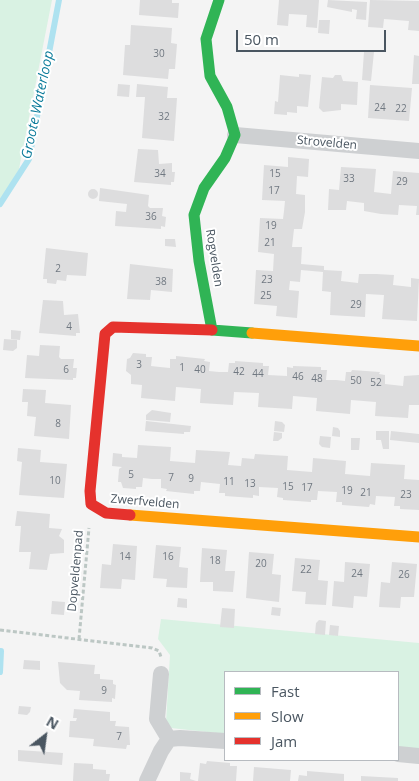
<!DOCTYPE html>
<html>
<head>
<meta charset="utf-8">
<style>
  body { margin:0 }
  #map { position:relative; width:419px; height:781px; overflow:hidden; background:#f4f4f4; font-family:"Open Sans",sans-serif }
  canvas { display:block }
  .legend { position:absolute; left:224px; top:671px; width:175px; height:90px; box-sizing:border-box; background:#fff; border:1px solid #b7bbc0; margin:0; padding:6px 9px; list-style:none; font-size:15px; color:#4a5661 }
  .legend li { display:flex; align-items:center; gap:10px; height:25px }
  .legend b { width:25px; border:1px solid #b7bbc0 }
  .north { position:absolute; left:20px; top:711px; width:50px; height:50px; -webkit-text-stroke:4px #fff; paint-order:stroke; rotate:30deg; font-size:14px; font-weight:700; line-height:20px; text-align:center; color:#4a5661 }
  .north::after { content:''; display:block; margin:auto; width:18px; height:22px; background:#4a5661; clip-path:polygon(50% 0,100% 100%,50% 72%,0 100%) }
  .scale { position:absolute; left:236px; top:30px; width:150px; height:22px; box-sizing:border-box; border:2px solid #4a5661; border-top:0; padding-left:6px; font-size:15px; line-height:18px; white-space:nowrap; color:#4a5661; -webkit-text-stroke:4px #fff; paint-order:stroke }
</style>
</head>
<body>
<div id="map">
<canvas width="419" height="781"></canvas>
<ul class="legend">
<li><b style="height:6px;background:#30b455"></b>Fast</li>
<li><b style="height:6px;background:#ff9f0a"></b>Slow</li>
<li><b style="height:6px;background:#e5322d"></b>Jam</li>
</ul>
<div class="north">N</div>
<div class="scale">50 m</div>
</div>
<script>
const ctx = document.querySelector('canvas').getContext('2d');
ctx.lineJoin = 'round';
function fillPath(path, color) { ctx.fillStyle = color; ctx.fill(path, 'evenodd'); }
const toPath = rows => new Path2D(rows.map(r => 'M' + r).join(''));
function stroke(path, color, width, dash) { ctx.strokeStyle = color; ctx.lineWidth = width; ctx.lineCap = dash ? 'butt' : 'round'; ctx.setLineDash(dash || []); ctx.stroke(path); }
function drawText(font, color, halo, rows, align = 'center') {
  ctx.font = font + ' "Open Sans",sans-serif'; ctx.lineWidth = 4; ctx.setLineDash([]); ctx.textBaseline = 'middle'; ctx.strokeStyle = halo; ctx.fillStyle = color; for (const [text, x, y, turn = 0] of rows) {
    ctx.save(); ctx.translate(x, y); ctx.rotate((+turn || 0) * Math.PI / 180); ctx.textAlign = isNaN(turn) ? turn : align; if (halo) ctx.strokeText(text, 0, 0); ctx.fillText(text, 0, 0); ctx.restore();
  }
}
const green = toPath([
  [0,0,52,0,19,169,0,204],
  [161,619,419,643,419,749,398,748,398,672,225,672,225,734,171,728,166,722,170,655,158,639]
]);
const stream = toPath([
  [0,204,29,159,59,0],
  [0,672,1,651]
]);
const building = toPath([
  [140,0,172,0,172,3,179,3,178,18,139,15],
  [279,0,319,0,317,28,306,27,307,15,289,14,288,26,277,25],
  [328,0,367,2,366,20,356,19,357,10,352,9,352,12,327,7],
  [370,0,419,1,419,31,408,30,409,21,384,19,383,28,368,27],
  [319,20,330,20,329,34,318,33],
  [131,25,172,28,171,43,177,44,175,69,169,69,168,79,123,75,125,45,130,45],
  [364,52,374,52,371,81,362,80],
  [414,55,419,56,419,84,412,84],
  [299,74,311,75,308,107,297,106,297,113,287,112,287,115,274,114,275,101,278,102,280,75,299,77],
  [335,75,341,75,343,81,358,82,357,105,341,104,341,110,323,112,319,108,322,77,333,78],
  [118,84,130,85,129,97,117,96],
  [137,84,168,87,167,98,177,98,174,141,142,138,145,97,136,97],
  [370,85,412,88,409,121,368,118],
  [138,149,158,150,159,164,172,163,172,172,175,172,174,182,171,182,171,185,134,182],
  [288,157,309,159,308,177,297,176,296,194,305,195,305,212,302,229,294,229,292,247,302,247,301,264,324,266,324,270,342,271,341,281,358,283,359,274,376,274,394,275,393,285,411,287,411,278,419,279,417,321,382,319,384,295,366,294,365,317,330,315,331,292,322,291,323,272,301,270,300,282,290,281,289,290,299,291,297,318,276,316,277,306,254,304,256,270,273,271,274,254,258,252,260,218,283,219,284,211,285,201,262,200,264,165,288,167],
  [341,167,376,169,374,192,391,194,393,171,419,173,419,215,416,215,417,206,399,205,398,215,381,214,364,211,364,203,347,201,346,210,328,210,329,189,339,190],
  [100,188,149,195,148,206,150,208,163,208,162,216,166,217,165,227,161,226,161,229,115,226,116,211,126,212,127,204,99,201],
  '88 194a5 5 0 1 1 10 0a5 5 0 1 1-10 0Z',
  [165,239,175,239,176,247,165,246],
  [46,248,88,253,86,276,67,275,66,281,57,280,56,284,47,283,47,279,43,279],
  [130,264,173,269,172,292,151,290,150,300,127,299],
  [43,300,63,301,64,315,78,314,80,333,76,333,76,336,39,333],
  [11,330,21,331,20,340,11,339],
  [4,339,17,340,17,348,13,351,3,350],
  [40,345,60,346,59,357,61,359,74,359,73,368,77,368,76,378,73,378,73,380,25,378,27,355,39,356],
  [133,353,146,354,146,357,152,357,151,366,160,367,170,368,170,359,176,359,176,356,205,359,204,361,210,362,209,371,219,372,228,372,229,363,235,363,235,361,263,363,263,366,269,366,268,375,287,376,287,367,293,368,293,366,321,367,321,370,327,370,326,380,336,380,345,381,346,372,351,372,352,370,380,372,379,374,385,375,385,384,403,386,404,376,419,375,419,405,409,405,408,418,375,416,376,402,351,400,350,414,316,411,317,398,293,396,292,409,258,407,259,393,234,392,233,405,200,403,201,389,176,387,175,401,141,398,142,385,131,384,131,375,126,371,127,359,130,358],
  [23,389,46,390,45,403,71,405,69,439,34,436,36,417,27,416,28,402,22,402],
  [152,410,171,413,170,422,146,420,146,415],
  [146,421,191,426,190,432,184,432,184,434,145,431],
  [275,421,282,422,285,425,284,432,274,431],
  [333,427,338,428,340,431,340,437,332,436],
  [376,431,389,431,389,449,383,449,381,440,376,440],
  [391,431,419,434,419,443,390,440],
  [274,432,282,433,282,438,278,441,273,441],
  [320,436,331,437,330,448,322,447,319,444],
  [351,438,360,438,359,450,351,450],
  [138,445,171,447,170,461,195,463,196,450,230,452,228,465,241,466,242,458,254,459,255,454,288,456,287,470,312,472,313,458,346,461,345,474,370,476,371,463,405,465,404,479,419,480,419,510,400,509,400,506,394,506,395,497,376,496,375,505,370,504,369,507,342,505,342,502,336,502,337,492,318,491,317,500,311,500,311,502,283,500,283,498,277,497,278,488,259,487,259,496,253,495,253,498,225,496,225,493,219,493,220,484,201,482,200,491,194,491,194,494,166,491,167,489,161,488,161,479,152,479,143,478,142,487,136,487,136,489,123,488,121,482,118,482,119,469,122,467,112,466,113,453,122,454,122,457,137,458],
  [18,448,41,450,40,462,67,464,64,498,19,495,22,462,17,461],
  [17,511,50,514,49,528,62,529,59,536,64,540,64,553,50,554,47,570,29,569,31,552,19,552,21,526,15,526],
  [113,544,137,546,135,580,122,579,121,589,100,588,102,564,111,565],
  [156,545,181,547,179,567,188,568,187,588,166,587,167,579,153,578],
  [202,548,227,550,225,571,235,571,233,592,213,591,213,582,200,582],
  [249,552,274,554,272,574,281,575,279,602,246,598],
  [295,558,320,560,318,580,328,581,326,605,305,604,306,592,292,591],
  [345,562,370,564,367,597,354,596,353,608,332,606,334,581,344,582],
  [392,562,417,564,414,597,401,597,400,608,379,607,381,582,390,583],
  [178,598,187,599,187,608,177,607],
  [52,601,65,602,64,615,51,614],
  [272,607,281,608,280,616,271,615],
  [222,608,235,609,234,628,220,627],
  [319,620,326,621,325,635,315,634,316,623],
  [330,625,339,626,338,636,329,635],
  [24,660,40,661,40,670,23,669],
  [58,662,95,665,94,674,100,674,100,679,113,680,113,684,116,685,115,699,112,698,112,702,79,700,80,691,67,690,60,683],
  [19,706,31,707,30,712,27,715,18,714],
  [74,709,110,712,110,721,116,721,115,726,129,727,130,745,127,745,126,749,93,746,94,739,69,737,70,721,76,721,77,718,73,718],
  [18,750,63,753,62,765,18,761],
  [207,761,230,763,230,766,237,766,236,781,198,781,200,763,206,764],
  [74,763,93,764,93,769,106,770,106,774,110,774,109,781,73,781],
  [254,767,291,770,290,781,253,781],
  [307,771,344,774,344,781,298,781,299,775,307,776],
  [180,772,191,773,190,779,196,781,180,781],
  [361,776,398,778,398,781,361,781]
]);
const path = toPath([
  [0,630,152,648,159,651,161,657],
  [79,639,89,528]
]);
const street = toPath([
  [235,135,419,151],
  [161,674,157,719,169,739],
  [398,754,419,756],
  [147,781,161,751,169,739,180,738,225,741]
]);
const fast = toPath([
  [219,0,206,39,210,76,227,107,235,135,225,158,204,188,194,215,199,261,212,330,252,333]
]);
const slow = toPath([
  [252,333,419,346],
  [130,515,419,537]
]);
const jam = toPath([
  [130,515,106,513,91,504,90,491,105,334,113,327,212,330]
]);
const numberNames = [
  ["30",159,54],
  ["24",380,108],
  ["22",401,109],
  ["32",164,117],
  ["34",160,174],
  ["15",275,174],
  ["33",349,179],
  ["29",402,182],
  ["17",274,191],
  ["36",151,217],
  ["19",271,226],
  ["21",270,243],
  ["2",58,269],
  ["23",267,280],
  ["38",161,282],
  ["25",266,296],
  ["29",356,305],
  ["4",69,327],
  ["3",139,365],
  ["1",182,368],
  ["6",66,370],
  ["40",200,370],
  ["42",239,372],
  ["44",258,374],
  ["46",298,377],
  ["48",317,379],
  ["50",356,381],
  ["52",376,383],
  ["8",58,424],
  ["5",131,475],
  ["7",171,478],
  ["9",191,479],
  ["10",55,481],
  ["11",229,482],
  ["13",250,484],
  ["15",288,487],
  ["17",307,488],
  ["19",347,491],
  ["21",366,493],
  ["23",406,495],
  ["14",125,557],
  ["16",168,557],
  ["18",215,561],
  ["20",261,564],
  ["22",306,570],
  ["24",357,574],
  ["26",404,575],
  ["9",104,691],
  ["7",119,737]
];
const streetNames = [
  ["Strovelden",327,143,5],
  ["Rogvelden",214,258,81],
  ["Zwerfvelden",145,502,5],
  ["Dopveldenpad",76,571,-85]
];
const waterNames = [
  ["Groote Waterloop",38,105,-78]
];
fillPath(green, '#d9f2e3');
stroke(stream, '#aee2f0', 6);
fillPath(building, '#ddddde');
stroke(path, '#bcc7c4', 3, [4, 2.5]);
stroke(street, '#ced0d2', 16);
stroke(fast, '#30b455', 11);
stroke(slow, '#ff9f0a', 11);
stroke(jam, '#e5322d', 11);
drawText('10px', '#707881', null, numberNames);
drawText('12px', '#4a5661', '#fff', streetNames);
drawText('italic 14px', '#0c7c9b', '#fff', waterNames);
</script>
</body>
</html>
